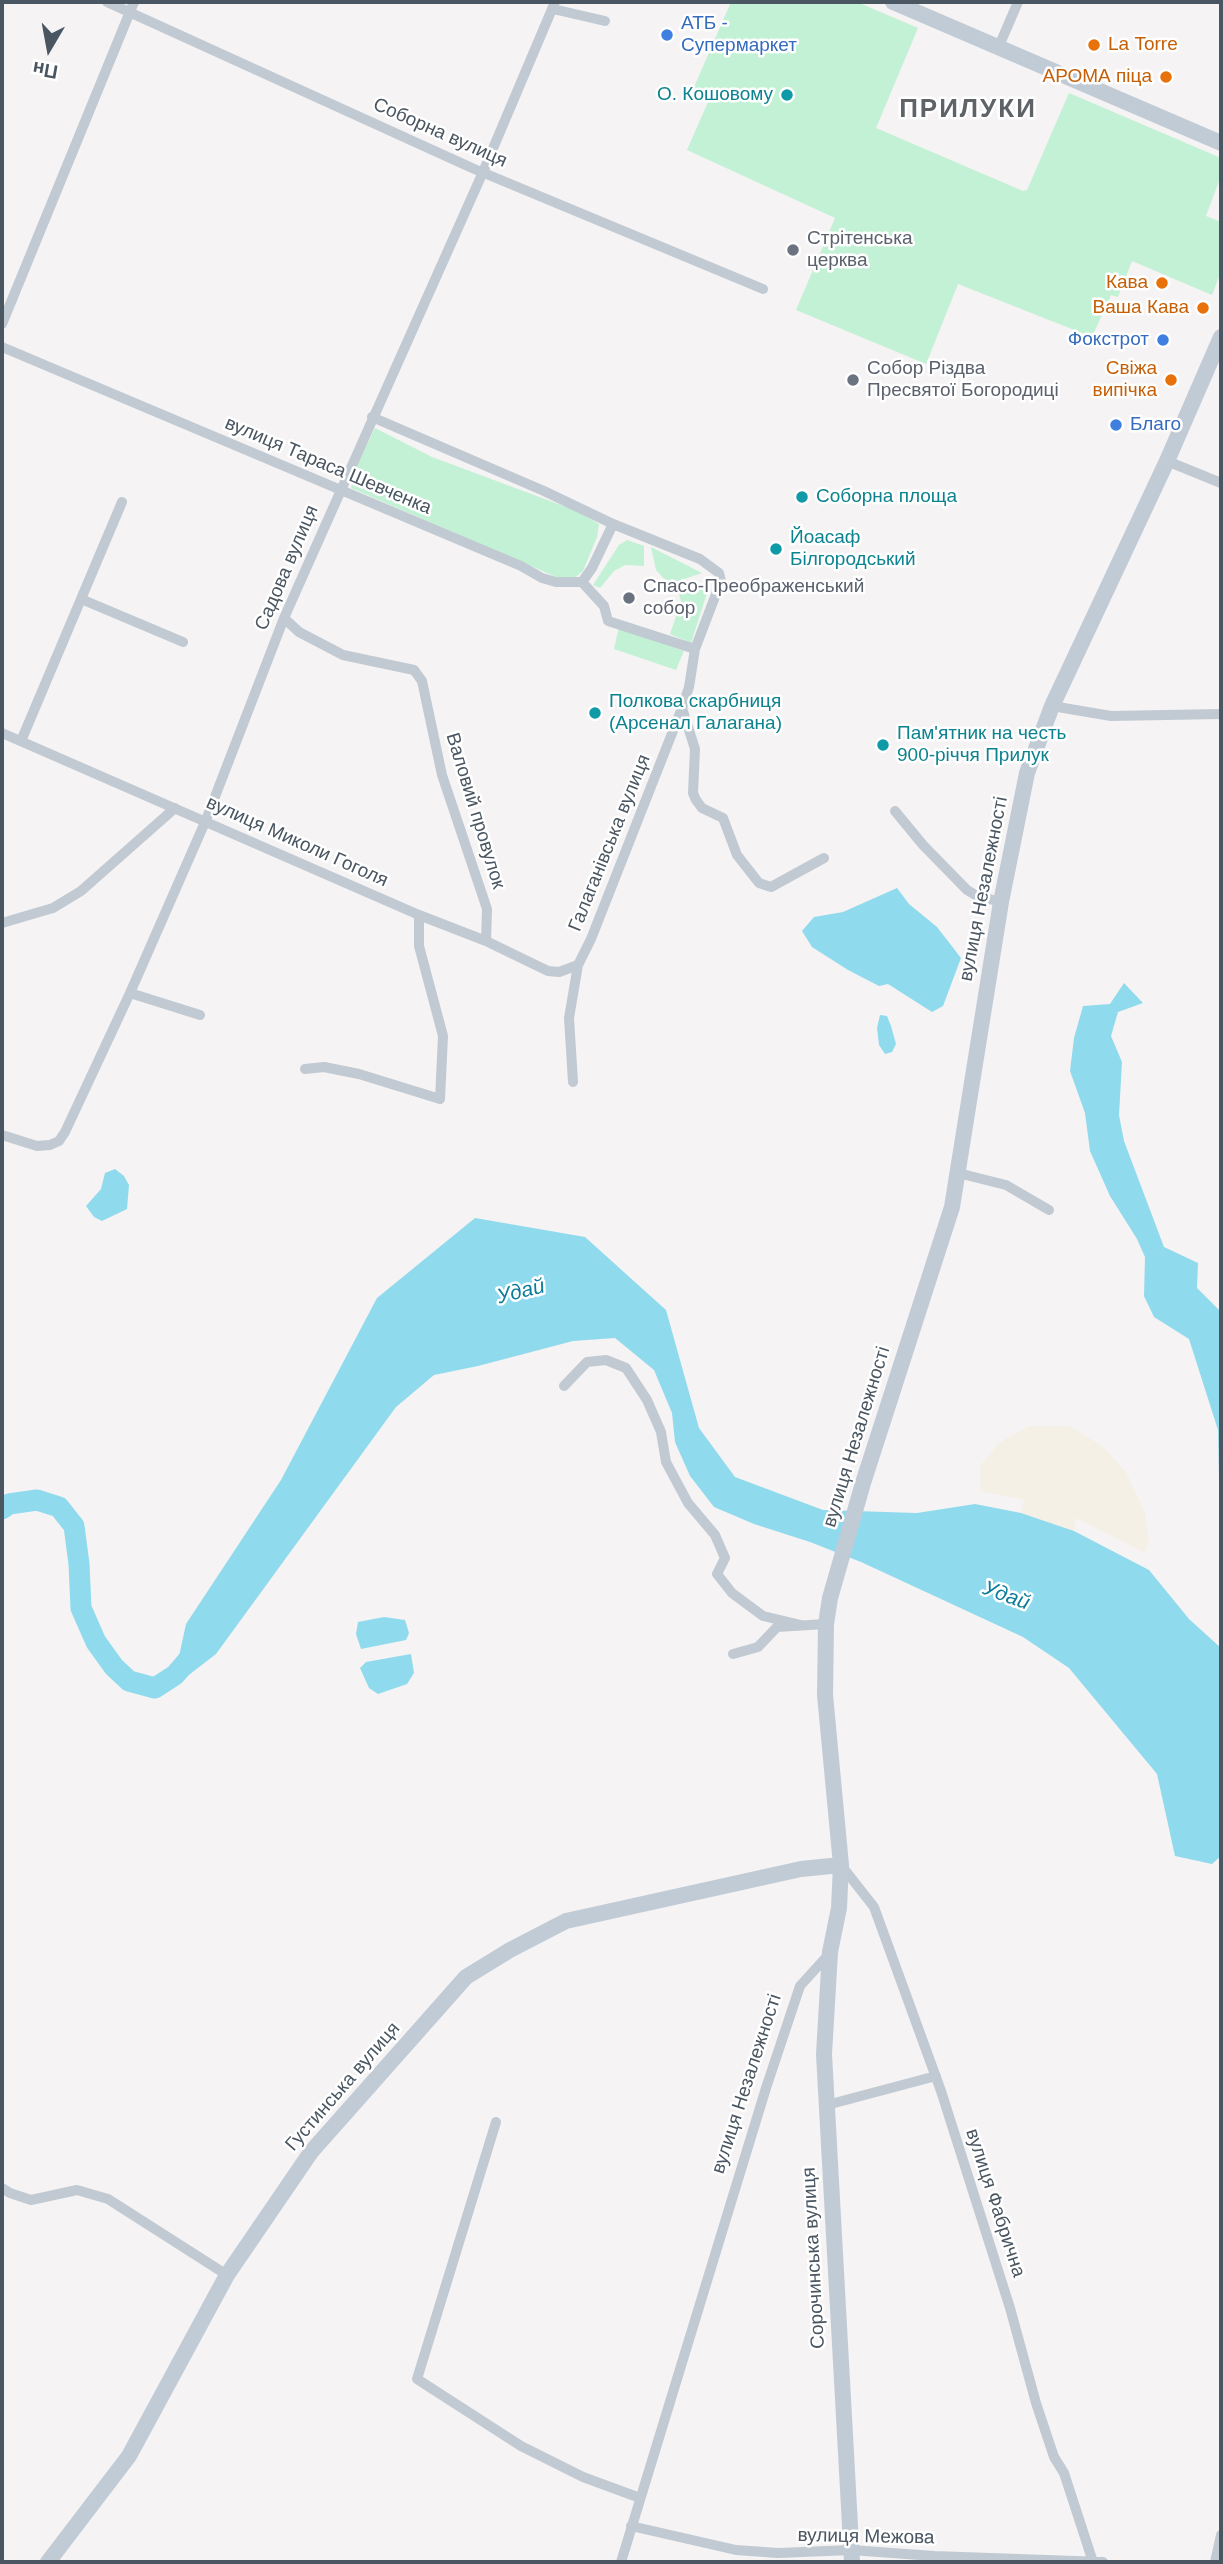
<!DOCTYPE html>
<html>
<head>
<meta charset="utf-8">
<style>
  body { margin:0 }
  #map { position:relative; width:1223px; height:2564px; overflow:hidden; background:#f5f3f3; font-family:Helvetica,sans-serif }
  canvas { display:block }
  .frame { position:absolute; inset:0; border:4px solid #4a5661; pointer-events:none }
  .north { position:absolute; left:14px; top:14px; width:70px; height:70px; -webkit-text-stroke:5px #fff; paint-order:stroke; rotate:190deg; font-size:19px; font-weight:700; line-height:28px; text-align:center; color:#4a5661 }
  .north::after { content:''; display:block; margin:auto; width:24px; height:32px; background:#4a5661; clip-path:polygon(50% 0,100% 100%,50% 72%,0 100%) }
</style>
</head>
<body>
<div id="map">
<canvas width="1223" height="2564"></canvas>
<div class="frame"></div>
<div class="north">Пн</div>
</div>
<script>
const ctx = document.querySelector('canvas').getContext('2d');
ctx.lineJoin = 'round';
function fillPath(path, color) { ctx.fillStyle = color; ctx.fill(path, 'evenodd'); }
const toPath = rows => new Path2D(rows.map(r => 'M' + r).join(''));
function stroke(path, color, width, dash) { ctx.strokeStyle = color; ctx.lineWidth = width; ctx.lineCap = dash ? 'butt' : 'round'; ctx.setLineDash(dash || []); ctx.stroke(path); }
function drawText(font, color, halo, rows, align = 'center') {
  ctx.font = font + ' Helvetica,sans-serif'; ctx.lineWidth = 5; ctx.setLineDash([]); ctx.textBaseline = 'middle'; ctx.strokeStyle = halo; ctx.fillStyle = color; for (const [text, x, y, turn = 0] of rows) {
    ctx.save(); ctx.translate(x, y); ctx.rotate((+turn || 0) * Math.PI / 180); ctx.textAlign = isNaN(turn) ? turn : align; if (halo) ctx.strokeText(text, 0, 0); ctx.fillText(text, 0, 0); ctx.restore();
  }
}
const green = toPath([
  [731,2,857,2,918,28,876,128,1023,191,1027,190,1069,93,1221,158,1221,176,1206,216,1221,222,1221,272,1212,295,1132,261,1118,297,1111,295,1092,337,958,284,926,364,796,310,835,218,687,150,708,102,691,94],
  [375,428,432,457,577,511,599,524,597,537,583,571,573,579,561,579,351,488,356,467],
  [627,540,644,546,644,566,625,565,614,571,600,588,593,585,619,545],
  [651,547,702,573,669,584,656,570],
  [707,583,709,587,691,643,670,634,681,602,679,593],
  [619,627,684,651,676,670,614,649]
]);
const sand = toPath([
  [1029,1426,1069,1426,1102,1446,1126,1472,1145,1513,1149,1541,1145,1553,1076,1518,1074,1531,1021,1513,1024,1500,980,1491,980,1466,999,1443]
]);
const water = toPath([
  [897,888,909,904,937,927,961,958,943,1006,932,1012,888,984,879,986,848,970,812,947,802,931,814,917,843,912],
  [1124,983,1143,1003,1118,1012,1111,1036,1122,1062,1119,1115,1124,1141,1164,1247,1198,1263,1197,1288,1221,1312,1221,1499,1219,1479,1218,1430,1189,1339,1154,1317,1144,1296,1145,1257,1137,1239,1110,1196,1090,1151,1085,1113,1070,1071,1074,1038,1083,1006,1110,1004],
  [880,1015,887,1016,891,1026,896,1044,892,1052,885,1054,879,1045,877,1028],
  [115,1169,124,1176,129,1185,127,1209,102,1221,94,1217,86,1206,101,1189,105,1173],
  [475,1218,585,1237,666,1310,699,1428,735,1477,823,1510,917,1513,975,1504,1021,1513,1074,1531,1149,1570,1189,1619,1221,1648,1221,1856,1212,1864,1175,1856,1157,1774,1069,1668,1023,1637,861,1562,810,1542,754,1524,714,1507,690,1476,675,1442,672,1413,654,1370,615,1338,573,1341,478,1366,434,1375,396,1407,216,1654,181,1681,175,1675,186,1624,281,1480,377,1298],
  [384,1617,405,1620,409,1633,406,1640,361,1649,356,1634,358,1622],
  [411,1654,414,1673,407,1684,378,1694,369,1688,360,1668,366,1662]
]);
const river = toPath([
  [2,1509,9,1504,37,1500,59,1507,74,1526,79,1564,81,1608,96,1642,114,1667,129,1681,155,1688,175,1675,194,1653]
]);
const street = toPath([
  [107,2,472,168,763,289],
  [553,9,605,21],
  [999,46,1018,2],
  [2,324,134,2],
  [2,347,521,566,542,578,556,582,582,582,592,568,613,524],
  [372,417,544,491,613,524,700,559,719,573,721,581,695,649,689,687,682,708,591,939,578,965,569,1018,573,1082],
  [1167,461,1221,483],
  [582,582,604,606,608,621,695,649],
  [81,599,183,642],
  [284,618,299,632,343,655,414,670,422,681,442,775,487,909,486,941],
  [1052,706,1111,716,1221,714],
  [682,708,695,749,693,793,696,800,702,808,723,818,737,855,759,883,771,887,824,858],
  [2,733,419,915,486,941,548,971,559,972,578,965],
  [21,741,122,502],
  [895,811,923,845,967,890,977,896,1001,902],
  [2,923,53,908,81,891,175,808],
  [130,993,200,1015],
  [305,1069,324,1067,359,1074,440,1099,443,1036,419,946,419,915],
  [2,1135,37,1146,50,1145,59,1141,65,1132,130,993,206,820,284,618,483,172,555,2],
  [958,1173,1006,1185,1049,1210],
  [564,1386,587,1362,606,1360,626,1368,647,1400,661,1432,666,1462,688,1503,715,1535,725,1558,717,1574,732,1593,763,1616,801,1625],
  [733,1654,758,1647,777,1627,826,1624],
  [841,1865,874,1907,941,2091,1010,2308,1036,2403,1054,2457,1064,2473,1093,2562],
  [827,2105,936,2076],
  [496,2122,417,2379,521,2446,583,2477,640,2498],
  [2,2188,10,2193,31,2200,77,2190,108,2199,227,2275],
  [631,2526,736,2550,778,2553,851,2550,934,2556,1103,2562],
  [621,2562,766,2088,800,1986,830,1953],
  [1215,2562,1221,2535]
]);
const secondary = toPath([
  [893,2,1221,143],
  [48,2562,129,2456,227,2275,311,2152,466,1977,510,1950,566,1921,801,1869,841,1865],
  [852,2562,824,2054,830,1952,839,1908,841,1865,825,1695,826,1624,830,1598,863,1483,952,1207,1001,902,1027,773,1052,706,1167,461,1221,337]
]);
const markers = [
  [667,35,7,"#3f7fe0"],
  [1094,45,7,"#e8710a"],
  [1166,77,7,"#e8710a"],
  [787,95,7,"#0f9aa8"],
  [793,250,7,"#6b7280"],
  [1162,283,7,"#e8710a"],
  [1203,308,7,"#e8710a"],
  [1163,340,7,"#3f7fe0"],
  [853,380,7,"#6b7280"],
  [1171,380,7,"#e8710a"],
  [1116,425,7,"#3f7fe0"],
  [802,497,7,"#0f9aa8"],
  [776,549,7,"#0f9aa8"],
  [629,598,7,"#6b7280"],
  [595,713,7,"#0f9aa8"],
  [883,745,7,"#0f9aa8"]
];
const shopNames = [
  ["АТБ -",681,24],
  ["Супермаркет",681,46],
  ["Фокстрот",1149,340,"right"],
  ["Благо",1130,425]
];
const foodNames = [
  ["La Torre",1108,45,"left"],
  ["АРОМА піца",1152,77],
  ["Кава",1148,283],
  ["Ваша Кава",1189,308],
  ["Свіжа",1157,369],
  ["випічка",1157,391]
];
const cultureNames = [
  ["О. Кошовому",773,95,"right"],
  ["Соборна площа",816,497],
  ["Йоасаф",790,538],
  ["Білгородський",790,560],
  ["Полкова скарбниця",609,702],
  ["(Арсенал Галагана)",609,724],
  ["Пам'ятник на честь",897,734],
  ["900-річчя Прилук",897,756]
];
const streetNames = [
  ["Соборна вулиця",440,133,24],
  ["вулиця Тараса Шевченка",328,466,23],
  ["Садова вулиця",287,568,-67],
  ["Валовий провулок",475,811,73],
  ["вулиця Миколи Гоголя",297,842,24],
  ["Галаганівська вулиця",610,843,-68],
  ["вулиця Незалежності",984,889,-79],
  ["вулиця Незалежності",857,1437,-73],
  ["вулиця Незалежності",747,2084,-72],
  ["Густинська вулиця",343,2087,-49],
  ["вулиця Фабрична",995,2203,72],
  ["Сорочинська вулиця",814,2258,-93],
  ["вулиця Межова",866,2537,1]
];
const worshipNames = [
  ["Стрітенська",807,239],
  ["церква",807,261],
  ["Собор Різдва",867,369],
  ["Пресвятої Богородиці",867,391],
  ["Спасо-Преображенський",643,587],
  ["собор",643,609]
];
const waterNames = [
  ["Удай",521,1292,-14],
  ["Удай",1006,1596,20]
];
const districtNames = [
  ["ПРИЛУКИ",968,110]
];
fillPath(green, '#c3f1d5');
fillPath(sand, '#f5f0e5');
fillPath(water, '#90daee');
stroke(river, '#90daee', 21);
stroke(street, '#c1cad2', 10);
stroke(secondary, '#c1cbd6', 16);
for (const [x, y, r, color] of markers) { const dot = new Path2D(); dot.arc(x, y, r, 0, 2 * Math.PI); ctx.fillStyle = color; ctx.fill(dot); stroke(dot, '#fff', 2.5); }
drawText('19px', '#366cbe', '#fff', shopNames, 'left');
drawText('19px', '#c56008', '#fff', foodNames, 'right');
drawText('19px', '#0d838f', '#fff', cultureNames, 'left');
drawText('19px', '#4a5661', '#fff', streetNames);
drawText('19px', '#5b616d', '#fff', worshipNames, 'left');
drawText('italic 21px', '#0c7c9b', '#fff', waterNames);
ctx.letterSpacing = '2px';
drawText('bold 26px', '#5f6368', '#fff', districtNames);
ctx.letterSpacing = '0px';
</script>
</body>
</html>
